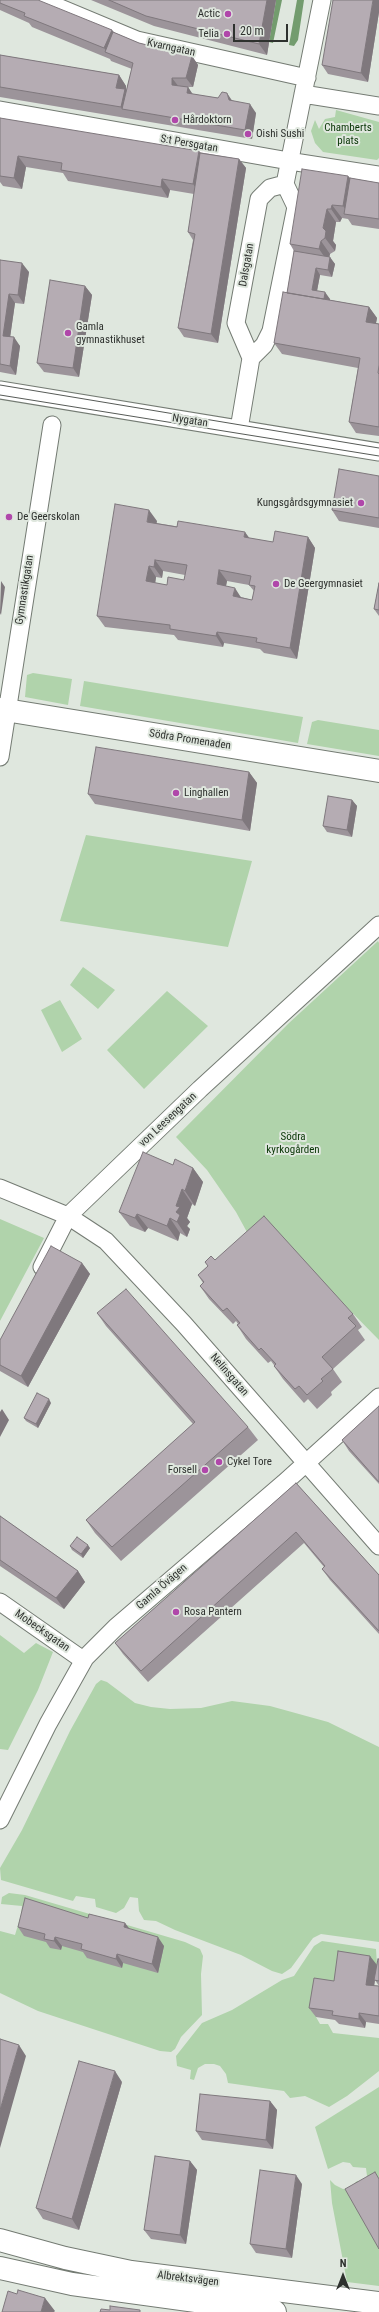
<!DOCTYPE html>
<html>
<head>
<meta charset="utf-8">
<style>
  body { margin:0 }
  #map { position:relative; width:379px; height:2312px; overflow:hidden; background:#dfe7de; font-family:"Roboto Condensed",sans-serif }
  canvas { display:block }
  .north { position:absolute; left:323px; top:2256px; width:40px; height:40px; -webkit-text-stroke:3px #dfe7de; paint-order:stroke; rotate:0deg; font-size:11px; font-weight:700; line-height:16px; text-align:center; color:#2e312e }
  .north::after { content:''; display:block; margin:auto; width:14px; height:18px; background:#2e312e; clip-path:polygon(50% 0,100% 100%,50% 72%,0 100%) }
  .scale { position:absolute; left:233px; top:24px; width:55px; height:18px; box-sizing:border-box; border:2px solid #2e312e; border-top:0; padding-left:5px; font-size:12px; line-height:14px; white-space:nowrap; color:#2e312e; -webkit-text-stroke:3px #dfe7de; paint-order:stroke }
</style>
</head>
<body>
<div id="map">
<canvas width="379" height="2312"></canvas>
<div class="north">N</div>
<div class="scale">20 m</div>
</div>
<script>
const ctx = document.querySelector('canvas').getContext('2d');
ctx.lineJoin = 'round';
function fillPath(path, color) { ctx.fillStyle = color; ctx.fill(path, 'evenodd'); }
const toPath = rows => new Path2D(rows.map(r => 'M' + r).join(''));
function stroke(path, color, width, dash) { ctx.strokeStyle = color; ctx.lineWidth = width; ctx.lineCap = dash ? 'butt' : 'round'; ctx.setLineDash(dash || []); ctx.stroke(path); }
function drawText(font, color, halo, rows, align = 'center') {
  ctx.font = font + ' "Roboto Condensed",sans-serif'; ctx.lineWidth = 4; ctx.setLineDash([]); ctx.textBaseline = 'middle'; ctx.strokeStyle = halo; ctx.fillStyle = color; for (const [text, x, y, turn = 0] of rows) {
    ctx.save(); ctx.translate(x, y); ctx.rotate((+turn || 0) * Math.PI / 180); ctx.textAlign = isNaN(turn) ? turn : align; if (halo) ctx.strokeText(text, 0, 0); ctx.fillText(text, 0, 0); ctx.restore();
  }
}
const green = toPath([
  [336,110,379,122,379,158,377,160,323,152,315,143,311,131,315,120,319,129,325,119,335,117],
  [33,673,72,679,68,705,25,697,27,675],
  [84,681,303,717,298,743,80,706],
  [318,720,379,730,379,756,307,744,312,722],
  [86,835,252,861,228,947,60,921],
  [378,941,379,943,379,1340,271,1230,254,1245,236,1212,207,1170,176,1137,289,1023],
  [83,967,115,990,98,1009,70,985],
  [167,991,208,1026,144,1089,107,1050],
  [60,1000,82,1039,62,1052,41,1010],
  [0,1219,44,1238,0,1321],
  [0,1635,24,1653,36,1643,53,1652,38,1690,8,1750,0,1749],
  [101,1680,107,1682,135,1703,151,1707,170,1709,201,1708,232,1701,270,1706,328,1722,379,1747,379,1942,321,1934,313,1938,291,1968,282,1974,272,1971,241,1955,175,1930,156,1921,144,1920,139,1911,138,1898,130,1897,124,1908,116,1913,96,1907,95,1899,76,1896,73,1901,1,1880,0,1868,22,1830,70,1731,96,1684],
  [9,1893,25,1895,185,1942,200,1949,203,1956,201,1974,202,2015,181,2037,175,2049,171,2052,160,2051,38,2011,0,1993,0,1931,15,1935,21,1915,22,1906,1,1904,2,1897],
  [322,1941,376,1949,377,1965,344,1960,340,1990,316,2017,320,2024,328,2024,333,2033,379,2038,379,2071,347,2096,329,2107,305,2096,290,2098,284,2091,228,2083,226,2074,220,2066,214,2064,205,2064,198,2068,194,2080,190,2079,191,2070,177,2066,176,2056,202,2023,232,2010,282,1980,294,1976,314,1946],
  [379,2087,379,2179,367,2176,366,2168,353,2167,350,2163,343,2162,328,2169,315,2127],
  [330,2180,335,2185,343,2189,349,2188,357,2181,379,2181,379,2286,347,2282,332,2203]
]);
const water = toPath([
  [276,0,282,0,273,43,269,42],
  [297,0,304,0,298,40,294,46,289,45]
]);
const minor = toPath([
  [41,0,137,40,307,78],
  [303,94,379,106],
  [0,110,289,161,379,175],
  [251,358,236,323,259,199,270,188,285,184],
  [0,390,379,452],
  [239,429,251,358,264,345,271,331,296,207,285,184,322,0],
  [0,757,52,425],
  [0,1188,68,1216,106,1241,184,1324,379,1546],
  [42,1267,68,1216,200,1089,379,925],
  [0,1602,83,1660],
  [0,1820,48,1724,85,1658,116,1627,284,1483,379,1397]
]);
const secondary = toPath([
  [0,709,379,771],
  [0,2240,65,2258,131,2272,379,2303],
  [0,2268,72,2284,275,2312]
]);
const tram = toPath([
  [0,385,379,448],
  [0,395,379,456]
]);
const wall = toPath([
  [0,0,112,30,113,32,139,43,192,56,198,65,193,87,185,87,188,87,192,94,232,100,256,113,252,139,0,97,0,55,119,75,126,86,126,91,132,69,111,61,110,59,32,27,29,23,0,10],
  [91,0,276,0,267,55,154,26],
  [379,0,379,12,368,82,328,74,322,65],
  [0,118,239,159,246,168,218,343,184,337,178,328,193,240,188,232,194,194,170,190,168,198,68,181,63,173,26,167,22,189,3,186,0,182],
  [348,176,350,178,379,183,379,229,352,225,348,219,342,218,340,222,336,222,333,241,336,245,335,251,330,254,329,257,335,264,332,277,320,275,317,291,330,299,330,300,369,307,377,318,376,323,379,324,379,436,356,433,349,422,358,368,282,354,274,343,287,293,294,251,290,244],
  [0,260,29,272,24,304,15,303,10,337,20,346,16,375,0,372],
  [85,286,92,295,79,377,44,372,37,363],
  [379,476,379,528,339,521,332,510],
  [157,521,156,523,273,542,308,537,315,548,297,659,264,653,260,649,224,643,223,647,178,640,174,635,105,627,97,616],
  [163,571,185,575,184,580,167,585,155,583,156,577,162,578],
  [227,581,249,585,254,591,252,600,241,597,226,586],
  [379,583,379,616,374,609],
  [249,772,257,783,250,831,95,804,88,794],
  [352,800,357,806,352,837,327,832,323,826],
  [173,1165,193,1168,203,1182,195,1206,192,1204,187,1218,190,1222,187,1226,190,1229,187,1237,180,1233,178,1241,148,1228,145,1232,130,1226,119,1212],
  [215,1260,353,1314,362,1327,358,1330,365,1340,333,1369,342,1382,331,1392,332,1395,317,1409,308,1399,304,1403,283,1379,274,1366,274,1365,271,1361,268,1363,246,1339,237,1325,238,1324,236,1321,233,1324,209,1299,200,1286,203,1283,198,1275,208,1266,205,1262],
  [82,1263,90,1274,28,1387,0,1371,0,1340],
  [97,1313,248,1427,258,1440,121,1561,95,1533,86,1520,193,1424,106,1326],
  [51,1403,38,1428,26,1421,24,1418],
  [379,1406,379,1484,349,1451,342,1440],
  [296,1483,379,1575,379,1634,330,1580,322,1569,324,1567,304,1543,148,1682,123,1654,115,1643],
  [0,1516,78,1571,85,1582,64,1609,0,1566],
  [70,1546,90,1548,83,1558,72,1550],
  [88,1918,125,1923,129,1929,164,1946,158,1973,123,1963,122,1968,87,1958,83,1952,62,1946,61,1950,50,1948,46,1942,24,1936,18,1927],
  [379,1959,379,2024,366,2022,365,2028,339,2024,335,2020,316,2017,309,2008,334,1981,377,1965,375,1979],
  [375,1980,379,1986,374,1986],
  [122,2082,79,2230,43,2219,36,2208],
  [270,2101,277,2110,273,2149,202,2140,196,2131],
  [190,2161,197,2170,186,2244,151,2239,144,2230],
  [302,2184,292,2258,256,2253,250,2244]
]);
const shadedWall = toPath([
  [267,0,276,0,267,55,259,44],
  [373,0,379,0,379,12,368,82,361,73],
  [112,30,119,41,107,52,104,48],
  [192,56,198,65,193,87,186,78],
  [119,75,126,86,126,90,133,100,122,109,121,107,116,88],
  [172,78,179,87,172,85],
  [188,87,194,96,187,93],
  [227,93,233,102,229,100],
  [250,104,256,113,252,139,245,130],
  [199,151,206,162,201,195,193,184],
  [18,156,26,167,22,189,14,178],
  [239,159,246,168,218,343,211,334],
  [348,176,358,189,349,214,343,206],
  [162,179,170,190,168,198,161,187],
  [332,205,342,218,340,222,331,209],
  [327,209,336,222,333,241,336,245,335,251,325,238,323,228],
  [321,241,330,254,328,262,319,249],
  [330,257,335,264,332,277,328,270],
  [22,263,29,272,24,304,18,295],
  [316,268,320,275,316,296,312,290],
  [85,286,92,295,79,377,73,368],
  [325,292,330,299,328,309,323,303],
  [9,294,15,303,9,345,3,336],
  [369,307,377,318,374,333,366,322],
  [14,337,20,346,16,375,10,366],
  [149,510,157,521,155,533,147,522],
  [245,532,253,543,244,537],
  [308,537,315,548,297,659,290,648],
  [155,560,163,571,162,578,154,567],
  [149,566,156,577,154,592,146,581],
  [219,570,227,581,224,595,217,584],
  [1,581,5,587,1,615,0,613],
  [235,588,242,599,233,596],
  [217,632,224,643,223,647,216,636],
  [249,772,257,783,250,831,242,820],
  [352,800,357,806,352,837,347,830],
  [193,1168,203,1182,195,1206,185,1191],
  [182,1189,192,1204,187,1218,190,1222,187,1226,190,1229,187,1237,177,1222,176,1206],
  [137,1214,148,1228,145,1232,135,1218],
  [170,1218,180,1233,178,1241,167,1226],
  [82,1263,90,1274,28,1387,21,1376],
  [49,1399,51,1403,38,1428,36,1424],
  [2,1409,9,1420,0,1437,0,1412],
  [88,1545,90,1548,83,1558,81,1554],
  [78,1571,85,1582,64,1609,56,1598],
  [125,1923,132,1932,124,1927],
  [55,1937,62,1946,61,1950,54,1941],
  [158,1937,164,1946,158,1973,152,1964],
  [117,1954,123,1963,122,1968,116,1959],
  [370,1956,377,1965,373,1994,366,1985],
  [359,2013,366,2022,365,2028,359,2019],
  [19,2045,26,2056,0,2148,0,2110],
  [115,2071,122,2082,79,2230,72,2219],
  [270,2101,277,2110,273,2149,266,2140],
  [190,2161,197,2170,186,2244,180,2235],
  [296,2175,302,2184,292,2258,286,2249],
  [45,2298,55,2311,54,2312,41,2312]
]);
const building = toPath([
  [0,0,38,0,112,30,104,48,24,16,25,13,0,3,0,0],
  [109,0,267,0,259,44,146,16,109,0],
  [333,0,373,0,361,73,322,65,333,0],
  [113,32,139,43,192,56,186,78,172,78,172,85,188,87,187,93,218,98,222,92,227,93,229,100,250,104,245,130,122,109,133,63,105,52,113,32],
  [0,55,119,75,116,88,125,89,121,107,0,87,0,55],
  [0,118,199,151,193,184,162,179,161,187,61,170,62,163,18,156,14,178,0,176,0,118],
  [200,153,239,159,211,334,178,328,195,234,188,232,200,153],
  [302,169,348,176,343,206,332,205,331,209,327,209,323,228,326,231,325,238,321,241,319,249,290,244,302,169],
  [350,178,379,183,379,219,344,214,350,178],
  [294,251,330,257,328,270,316,268,312,290,325,292,324,299,287,293,294,251],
  [0,260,22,263,18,295,9,294,3,336,14,337,10,366,0,364,0,260],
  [50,280,85,286,73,368,37,363,50,280],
  [283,292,369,307,366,322,379,324,379,365,378,373,379,374,379,427,349,422,360,358,274,343,283,292],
  [339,469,379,476,379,518,332,510,339,469],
  [115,504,149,510,147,522,177,527,178,521,245,532,244,537,273,542,275,531,308,537,290,648,256,642,257,638,217,632,216,636,170,629,170,625,97,616,115,504],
  [155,560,187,565,184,580,168,577,167,585,146,581,149,566,154,567,155,560],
  [219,570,251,576,249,585,255,586,252,600,233,596,235,588,217,584,219,570],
  [379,583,379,610,374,609,379,583],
  [96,747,249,772,242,820,88,794,96,747],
  [328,796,352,800,347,830,323,826,328,796],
  [143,1152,173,1165,175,1159,193,1168,185,1191,182,1189,176,1206,180,1207,176,1212,180,1215,177,1222,170,1218,167,1226,137,1214,135,1218,119,1212,143,1152],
  [264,1216,353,1314,348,1318,356,1326,322,1357,333,1369,321,1379,323,1381,307,1395,299,1386,295,1389,274,1366,276,1364,261,1348,259,1350,237,1325,240,1323,227,1308,223,1311,200,1286,204,1282,198,1275,208,1266,205,1262,211,1256,215,1260,264,1216],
  [51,1246,82,1263,21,1376,0,1365,0,1340,51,1246],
  [126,1289,248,1427,112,1547,86,1520,195,1422,97,1313,126,1289],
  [37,1393,49,1399,36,1424,24,1418,37,1393],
  [379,1406,379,1482,342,1440,379,1406],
  [296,1483,379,1575,379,1631,322,1569,325,1566,296,1532,141,1671,115,1643,296,1483],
  [0,1516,78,1571,56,1598,0,1560,0,1516],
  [77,1537,88,1545,81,1554,70,1546,77,1537],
  [25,1898,88,1918,89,1914,125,1923,124,1927,158,1937,152,1964,117,1954,116,1959,81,1949,82,1944,55,1937,54,1941,44,1939,45,1934,18,1927,25,1898],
  [338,1951,370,1956,366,1985,379,1986,379,2016,359,2013,359,2019,332,2015,333,2011,309,2008,314,1978,334,1981,338,1951],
  [378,1959,379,1959,379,1981,374,1980,378,1959],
  [0,2039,19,2045,0,2110,0,2039],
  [79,2061,115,2071,72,2219,36,2208,79,2061],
  [200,2094,270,2101,266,2140,196,2131,200,2094],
  [155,2156,190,2161,180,2235,144,2230,155,2156],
  [260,2170,296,2175,286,2249,250,2244,260,2170],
  [375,2172,379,2179,379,2249,345,2189,375,2172],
  [18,2290,45,2298,41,2312,2,2312,8,2291,17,2294,18,2290],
  [110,2306,140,2310,140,2312,100,2312,101,2309,110,2310,110,2306]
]);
const markers = [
  [228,14,4,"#b047aa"],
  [227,34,4,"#b047aa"],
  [175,120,4,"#b047aa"],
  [248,134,4,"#b047aa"],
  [68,333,4,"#b047aa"],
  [361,503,4,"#b047aa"],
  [9,517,4,"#b047aa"],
  [276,584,4,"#b047aa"],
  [176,793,4,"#b047aa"],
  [219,1462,4,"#b047aa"],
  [205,1470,4,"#b047aa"],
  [176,1612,4,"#b047aa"]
];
const poiNames = [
  ["Actic",220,14,"right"],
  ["Telia",219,34,"right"],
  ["Hårdoktorn",183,120],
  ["Oishi Sushi",256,134],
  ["Gamla",76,327],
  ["gymnastikhuset",76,340],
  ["Kungsgårdsgymnasiet",353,503,"right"],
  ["De Geerskolan",17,517],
  ["De Geergymnasiet",284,584],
  ["Linghallen",184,793],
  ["Cykel Tore",227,1462],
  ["Forsell",197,1470,"right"],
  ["Rosa Pantern",184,1612]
];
const streetNames = [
  ["Kvarngatan",171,48,12],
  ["S:t Persgatan",189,144,10],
  ["Dalsgatan",247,265,-80],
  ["Nygatan",190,421,9],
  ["Gymnastikgatan",25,590,-81],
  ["Södra Promenaden",190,740,9],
  ["von Leesengatan",168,1120,-43],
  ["Nelinsgatan",229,1375,49],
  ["Gamla Övägen",162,1587,-41],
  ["Mobecksgatan",42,1631,35],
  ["Albrektsvägen",188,2279,7]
];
const parkNames = [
  ["Chamberts",348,128],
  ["plats",348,141],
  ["Södra",293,1137],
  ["kyrkogården",293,1150]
];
fillPath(green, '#b0d3ab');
fillPath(water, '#739c6e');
stroke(minor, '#747b73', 19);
stroke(secondary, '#747b73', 24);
stroke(minor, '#fff', 17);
stroke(secondary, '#fff', 22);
stroke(tram, '#575b57', 1);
fillPath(wall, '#9c949a');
fillPath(shadedWall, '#7f787d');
fillPath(building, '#b5acb3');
stroke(building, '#7f787d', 1);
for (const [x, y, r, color] of markers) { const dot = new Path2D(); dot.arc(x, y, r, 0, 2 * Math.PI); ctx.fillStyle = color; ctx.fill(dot); stroke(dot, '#dfe7de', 1.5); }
drawText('11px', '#2e312e', '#dfe7de', poiNames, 'left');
drawText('11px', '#2e312e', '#dfe7de', streetNames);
drawText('11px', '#083505', '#dfe7de', parkNames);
</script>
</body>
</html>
